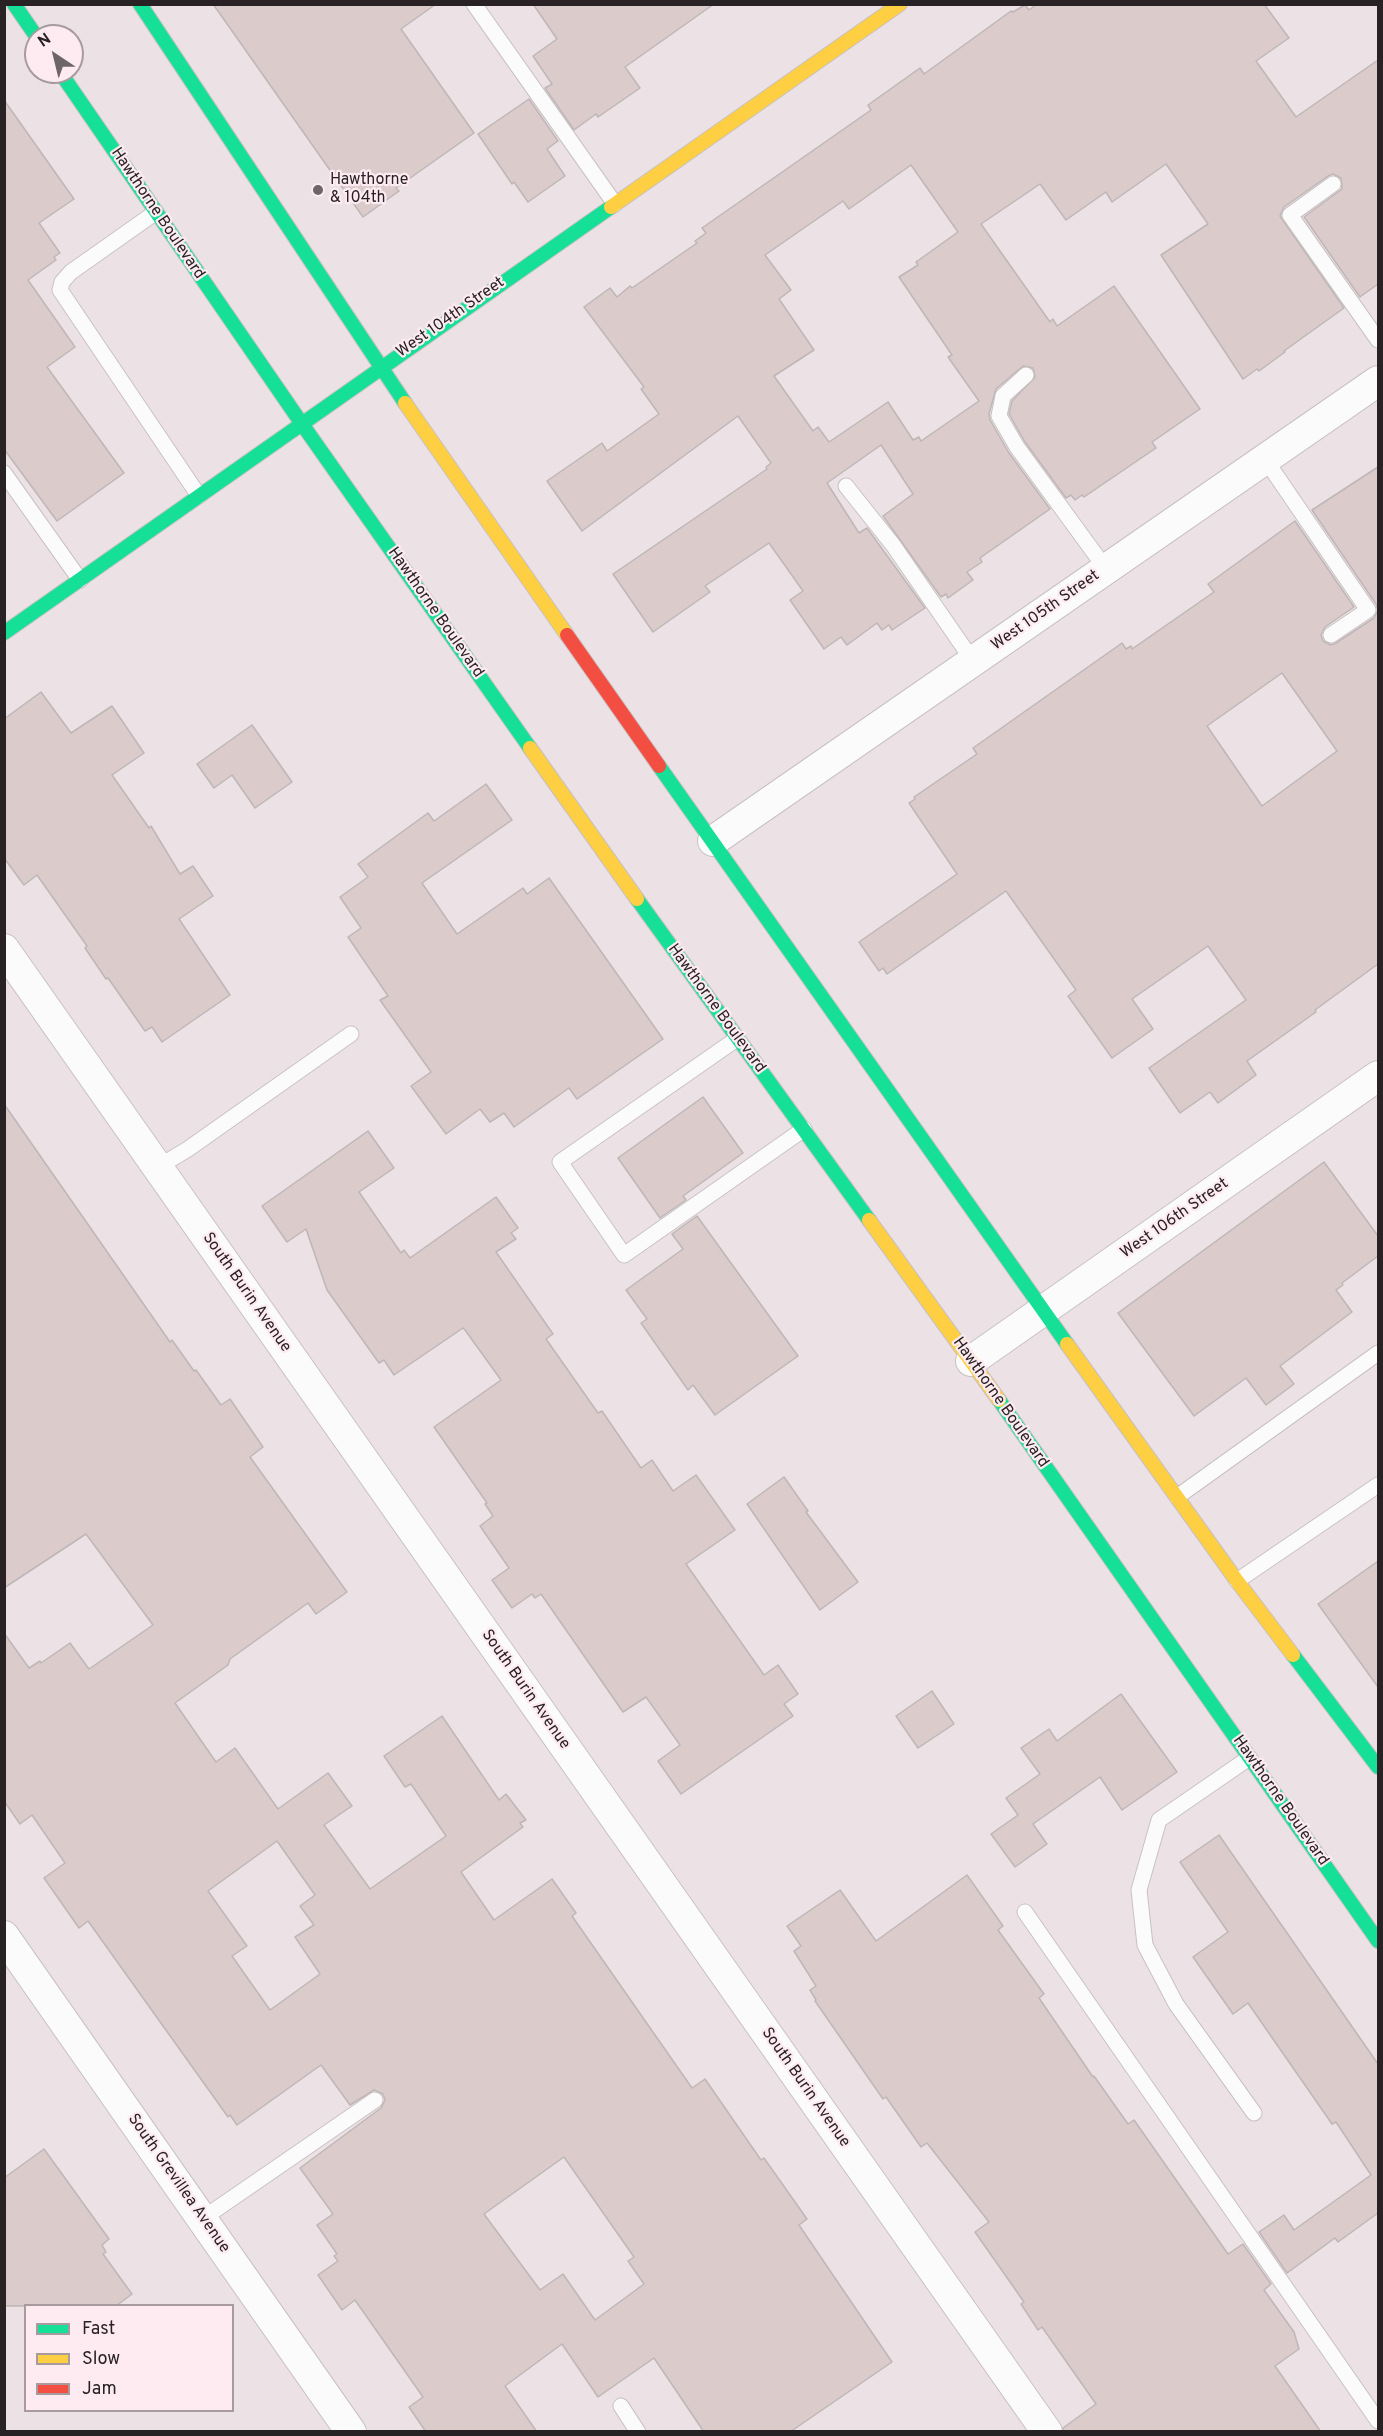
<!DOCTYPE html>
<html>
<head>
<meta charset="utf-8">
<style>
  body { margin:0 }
  #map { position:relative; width:1383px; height:2436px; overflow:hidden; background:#ece2e5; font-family:Overpass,sans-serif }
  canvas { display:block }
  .frame { position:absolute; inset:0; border:6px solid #292224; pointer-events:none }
  .legend { position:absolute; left:24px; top:2304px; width:210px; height:108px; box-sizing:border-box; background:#fdebf1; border:2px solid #a89b9f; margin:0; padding:8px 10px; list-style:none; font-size:18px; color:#292224 }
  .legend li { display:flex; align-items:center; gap:12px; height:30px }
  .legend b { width:30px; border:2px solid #a89b9f }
  .north { position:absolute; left:24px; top:24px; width:60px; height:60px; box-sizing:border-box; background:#fdebf1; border:2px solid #a89b9f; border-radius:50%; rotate:325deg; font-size:16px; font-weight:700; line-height:24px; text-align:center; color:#292224 }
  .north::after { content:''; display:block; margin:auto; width:21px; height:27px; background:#6d6568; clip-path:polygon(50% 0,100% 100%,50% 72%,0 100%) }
</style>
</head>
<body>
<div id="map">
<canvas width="1383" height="2436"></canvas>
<div class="frame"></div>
<ul class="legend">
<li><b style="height:8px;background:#16e098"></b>Fast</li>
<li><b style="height:8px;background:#ffcf43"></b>Slow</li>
<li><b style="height:8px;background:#f24e42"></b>Jam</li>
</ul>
<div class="north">N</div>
</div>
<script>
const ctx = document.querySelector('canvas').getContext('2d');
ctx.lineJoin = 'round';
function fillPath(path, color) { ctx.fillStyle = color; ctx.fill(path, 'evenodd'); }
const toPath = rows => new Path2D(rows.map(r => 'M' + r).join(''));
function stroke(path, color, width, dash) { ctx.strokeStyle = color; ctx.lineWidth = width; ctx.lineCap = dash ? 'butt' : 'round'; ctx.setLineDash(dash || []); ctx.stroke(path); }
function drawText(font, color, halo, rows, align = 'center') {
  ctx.font = font + ' Overpass,sans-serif'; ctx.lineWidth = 4.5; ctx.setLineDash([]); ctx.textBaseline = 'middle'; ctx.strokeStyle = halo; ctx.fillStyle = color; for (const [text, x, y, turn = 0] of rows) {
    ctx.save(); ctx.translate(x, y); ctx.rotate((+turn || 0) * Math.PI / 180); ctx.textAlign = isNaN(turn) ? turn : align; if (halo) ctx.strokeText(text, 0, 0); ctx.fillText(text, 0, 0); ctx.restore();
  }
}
const building = toPath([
  [213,4,436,4,401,29,474,133,396,188,399,191,363,217,213,4],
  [533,4,714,4,625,67,640,88,598,117,596,114,574,130,545,88,552,84,533,56,557,39,533,4],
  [1037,4,1264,4,1289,38,1256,61,1296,117,1378,60,1378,284,1360,297,1304,217,1342,189,1341,178,1333,174,1328,176,1284,207,1280,216,1344,308,1284,351,1285,352,1259,371,1257,369,1243,379,1161,255,1208,224,1166,164,1112,202,1106,192,1066,220,1040,184,981,224,1050,322,1053,319,1057,326,1114,286,1200,409,1152,442,1156,448,1084,497,1082,495,1075,500,1071,495,1066,498,1025,442,1009,414,1012,401,1035,377,1033,368,1023,366,996,389,989,414,990,420,1009,453,1050,509,980,558,982,562,967,572,973,580,948,598,946,594,941,597,883,516,913,494,881,445,827,483,859,533,867,528,925,608,892,630,889,625,882,630,877,623,847,645,841,637,824,649,790,600,803,591,769,543,705,586,710,592,653,632,613,574,767,469,766,467,771,463,738,416,582,531,547,481,602,443,607,451,659,414,641,389,644,387,584,307,610,288,617,297,630,286,632,288,697,243,695,241,706,233,702,228,871,110,868,105,920,68,924,74,1011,11,1013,12,1025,5,1029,10,1037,4],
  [911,165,958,232,916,262,918,265,899,277,952,355,948,357,979,401,921,441,919,437,913,440,888,402,829,442,818,427,813,431,774,376,814,350,779,299,791,290,765,255,843,201,849,209,911,165],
  [529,99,558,141,547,149,565,176,528,202,514,182,512,184,478,134,529,99],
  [4,100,74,199,39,223,60,253,54,257,56,260,28,280,75,347,47,367,124,473,57,521,4,449,4,100],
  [1378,467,1378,964,1315,1010,1316,1012,1247,1061,1256,1075,1218,1103,1210,1092,1180,1113,1149,1068,1246,1000,1208,946,1132,999,1153,1029,1112,1058,1068,996,1076,990,1006,891,887,974,883,968,879,971,859,942,957,874,909,803,915,799,914,797,977,754,973,748,1122,643,1126,649,1131,646,1132,649,1214,592,1208,584,1295,521,1354,607,1325,627,1321,635,1323,641,1331,645,1336,643,1374,618,1378,610,1376,604,1312,510,1378,467],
  [1282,673,1337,751,1262,806,1207,726,1282,673],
  [41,692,71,733,112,706,144,753,112,775,149,828,151,826,180,874,193,866,213,896,179,919,230,995,162,1042,152,1027,145,1031,108,978,106,979,85,948,87,946,37,875,24,885,4,858,4,719,41,692],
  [252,725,292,782,255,808,232,775,214,788,197,764,252,725],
  [486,784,512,820,422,883,457,934,523,888,527,894,549,878,663,1039,577,1099,569,1088,514,1127,504,1113,490,1122,480,1109,446,1134,411,1086,431,1072,380,1000,388,996,348,937,361,928,340,897,368,877,358,864,428,813,434,821,486,784],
  [703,1097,743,1153,683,1196,686,1200,660,1218,618,1158,703,1097],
  [4,1104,170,1342,172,1340,194,1371,196,1370,221,1405,230,1399,263,1447,250,1457,347,1592,316,1614,308,1603,230,1659,228,1665,175,1703,216,1762,235,1748,278,1809,328,1773,352,1806,324,1825,370,1889,446,1836,411,1784,405,1787,384,1756,442,1716,499,1800,506,1794,526,1820,520,1823,523,1827,461,1872,494,1920,552,1879,576,1913,572,1916,692,2088,705,2079,761,2160,764,2158,807,2219,799,2225,892,2362,790,2432,704,2432,654,2358,598,2397,562,2344,505,2386,537,2432,426,2432,409,2407,423,2397,355,2300,342,2310,318,2275,338,2261,334,2256,337,2254,317,2225,333,2214,300,2168,381,2108,385,2100,383,2094,374,2090,350,2105,321,2065,237,2125,230,2115,228,2117,88,1921,79,1928,44,1878,65,1863,32,1815,20,1824,4,1801,4,1633,29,1668,40,1661,41,1663,70,1643,89,1669,153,1625,86,1534,4,1588,4,1104],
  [277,1841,315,1895,300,1906,314,1925,295,1937,320,1974,270,2010,232,1956,247,1946,208,1891,277,1841],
  [564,2157,634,2257,628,2261,644,2284,595,2320,563,2274,540,2290,484,2214,564,2157],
  [368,1131,394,1168,359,1192,401,1253,404,1250,410,1258,496,1197,518,1228,511,1233,516,1239,496,1252,553,1334,546,1339,598,1413,602,1411,641,1468,652,1460,673,1491,696,1475,735,1530,686,1564,764,1675,778,1665,798,1694,784,1704,793,1716,681,1794,658,1761,680,1745,646,1697,623,1712,541,1594,535,1598,532,1594,512,1608,492,1580,509,1568,480,1526,493,1516,485,1504,487,1503,434,1427,501,1380,465,1330,463,1328,394,1375,384,1360,379,1363,327,1290,306,1229,287,1242,262,1206,368,1131],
  [1324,1162,1378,1236,1378,1256,1342,1283,1343,1285,1336,1290,1352,1312,1280,1366,1294,1384,1266,1405,1246,1378,1194,1416,1118,1313,1324,1162],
  [697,1216,798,1356,715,1415,693,1385,688,1390,641,1323,647,1319,626,1290,683,1249,672,1234,697,1216],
  [784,1477,808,1511,806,1512,858,1582,820,1610,747,1504,784,1477],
  [1378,1561,1378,1687,1318,1604,1378,1561],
  [932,1691,954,1724,918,1748,896,1716,932,1691],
  [1121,1694,1177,1772,1122,1810,1100,1777,1033,1824,1047,1844,1015,1867,991,1834,1018,1815,1006,1798,1040,1774,1021,1748,1049,1729,1057,1741,1121,1694],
  [1219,1835,1378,2064,1378,2213,1338,2242,1335,2238,1287,2273,1259,2232,1284,2215,1294,2230,1371,2175,1336,2122,1332,2124,1248,2003,1233,2014,1193,1957,1228,1932,1180,1862,1219,1835],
  [967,1875,1003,1926,998,1930,1044,1994,1039,1998,1093,2077,1094,2076,1128,2124,1134,2120,1228,2254,1243,2244,1271,2284,1264,2290,1294,2332,1299,2349,1275,2366,1321,2432,1064,2432,1063,2428,1096,2404,1042,2327,1038,2330,1021,2304,1024,2302,975,2232,989,2222,927,2143,921,2147,886,2097,883,2099,815,2001,816,2000,810,1990,816,1986,794,1951,801,1946,787,1926,840,1890,876,1941,967,1875],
  [44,2149,109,2239,102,2245,106,2252,103,2254,132,2294,116,2306,4,2306,4,2178,44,2149]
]);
const lane = toPath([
  [474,4,615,204],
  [1333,184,1290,215,1378,340],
  [156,212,71,272,62,282,60,290,199,496],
  [1026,375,1003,396,999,416,1017,447,1106,569],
  [1265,459,1368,610,1331,635],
  [4,473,80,580],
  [846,486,893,545,973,661],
  [738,1038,560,1162,624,1255,804,1129],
  [158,1167,188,1149,351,1034],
  [1177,1497,1378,1353],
  [1237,1581,1378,1485],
  [1249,1758,1159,1820,1139,1890,1145,1945,1176,2004,1254,2113],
  [1025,1912,1378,2421],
  [202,2219,375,2100],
  [621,2406,638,2432]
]);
const street = toPath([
  [713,841,1378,381],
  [4,949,1047,2432],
  [971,1361,1378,1076],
  [4,1936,351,2432]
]);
const fast = toPath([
  [14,4,36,36],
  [140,4,405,403],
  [60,72,302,424,530,748],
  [4,633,611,207],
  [659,766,1067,1344],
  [637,899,869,1220],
  [999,1400,1378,1941],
  [1293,1655,1378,1767]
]);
const slow = toPath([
  [611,207,900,4],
  [405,403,567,635],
  [530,748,637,899],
  [869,1220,999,1400],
  [1067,1344,1237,1581,1293,1655]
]);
const jam = toPath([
  [567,635,659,766]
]);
const markers = [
  [318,190,6,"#6d6568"]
];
const poiNames = [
  ["Hawthorne",330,181],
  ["& 104th",330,199]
];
const streetNames = [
  ["Hawthorne Boulevard",157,214,56],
  ["West 104th Street",451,318,-35],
  ["West 105th Street",1046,611,-35],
  ["Hawthorne Boulevard",435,613,55],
  ["Hawthorne Boulevard",716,1009,54],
  ["West 106th Street",1175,1219,-35],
  ["South Burin Avenue",246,1293,55],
  ["Hawthorne Boulevard",1000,1403,55],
  ["South Burin Avenue",525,1690,55],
  ["Hawthorne Boulevard",1280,1801,55],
  ["South Burin Avenue",805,2088,55],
  ["South Grevillea Avenue",178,2184,55]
];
fillPath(building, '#dbcbcb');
stroke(building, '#beb6b7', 1.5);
stroke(lane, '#c8c1c3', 17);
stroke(street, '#c8c1c3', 32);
stroke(fast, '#c8c1c3', 16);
stroke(slow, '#c8c1c3', 16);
stroke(jam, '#c8c1c3', 16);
stroke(lane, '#fcfbfb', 15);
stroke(street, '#fcfbfb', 30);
stroke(fast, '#16e098', 14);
stroke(slow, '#ffcf43', 14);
stroke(jam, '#f24e42', 14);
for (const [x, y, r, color] of markers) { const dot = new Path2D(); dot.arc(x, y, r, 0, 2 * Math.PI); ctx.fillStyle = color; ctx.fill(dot); stroke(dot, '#fdebf1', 2); }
drawText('16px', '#292224', '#fdebf1', poiNames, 'left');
drawText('16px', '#292224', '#fdebf1', streetNames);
</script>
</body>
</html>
